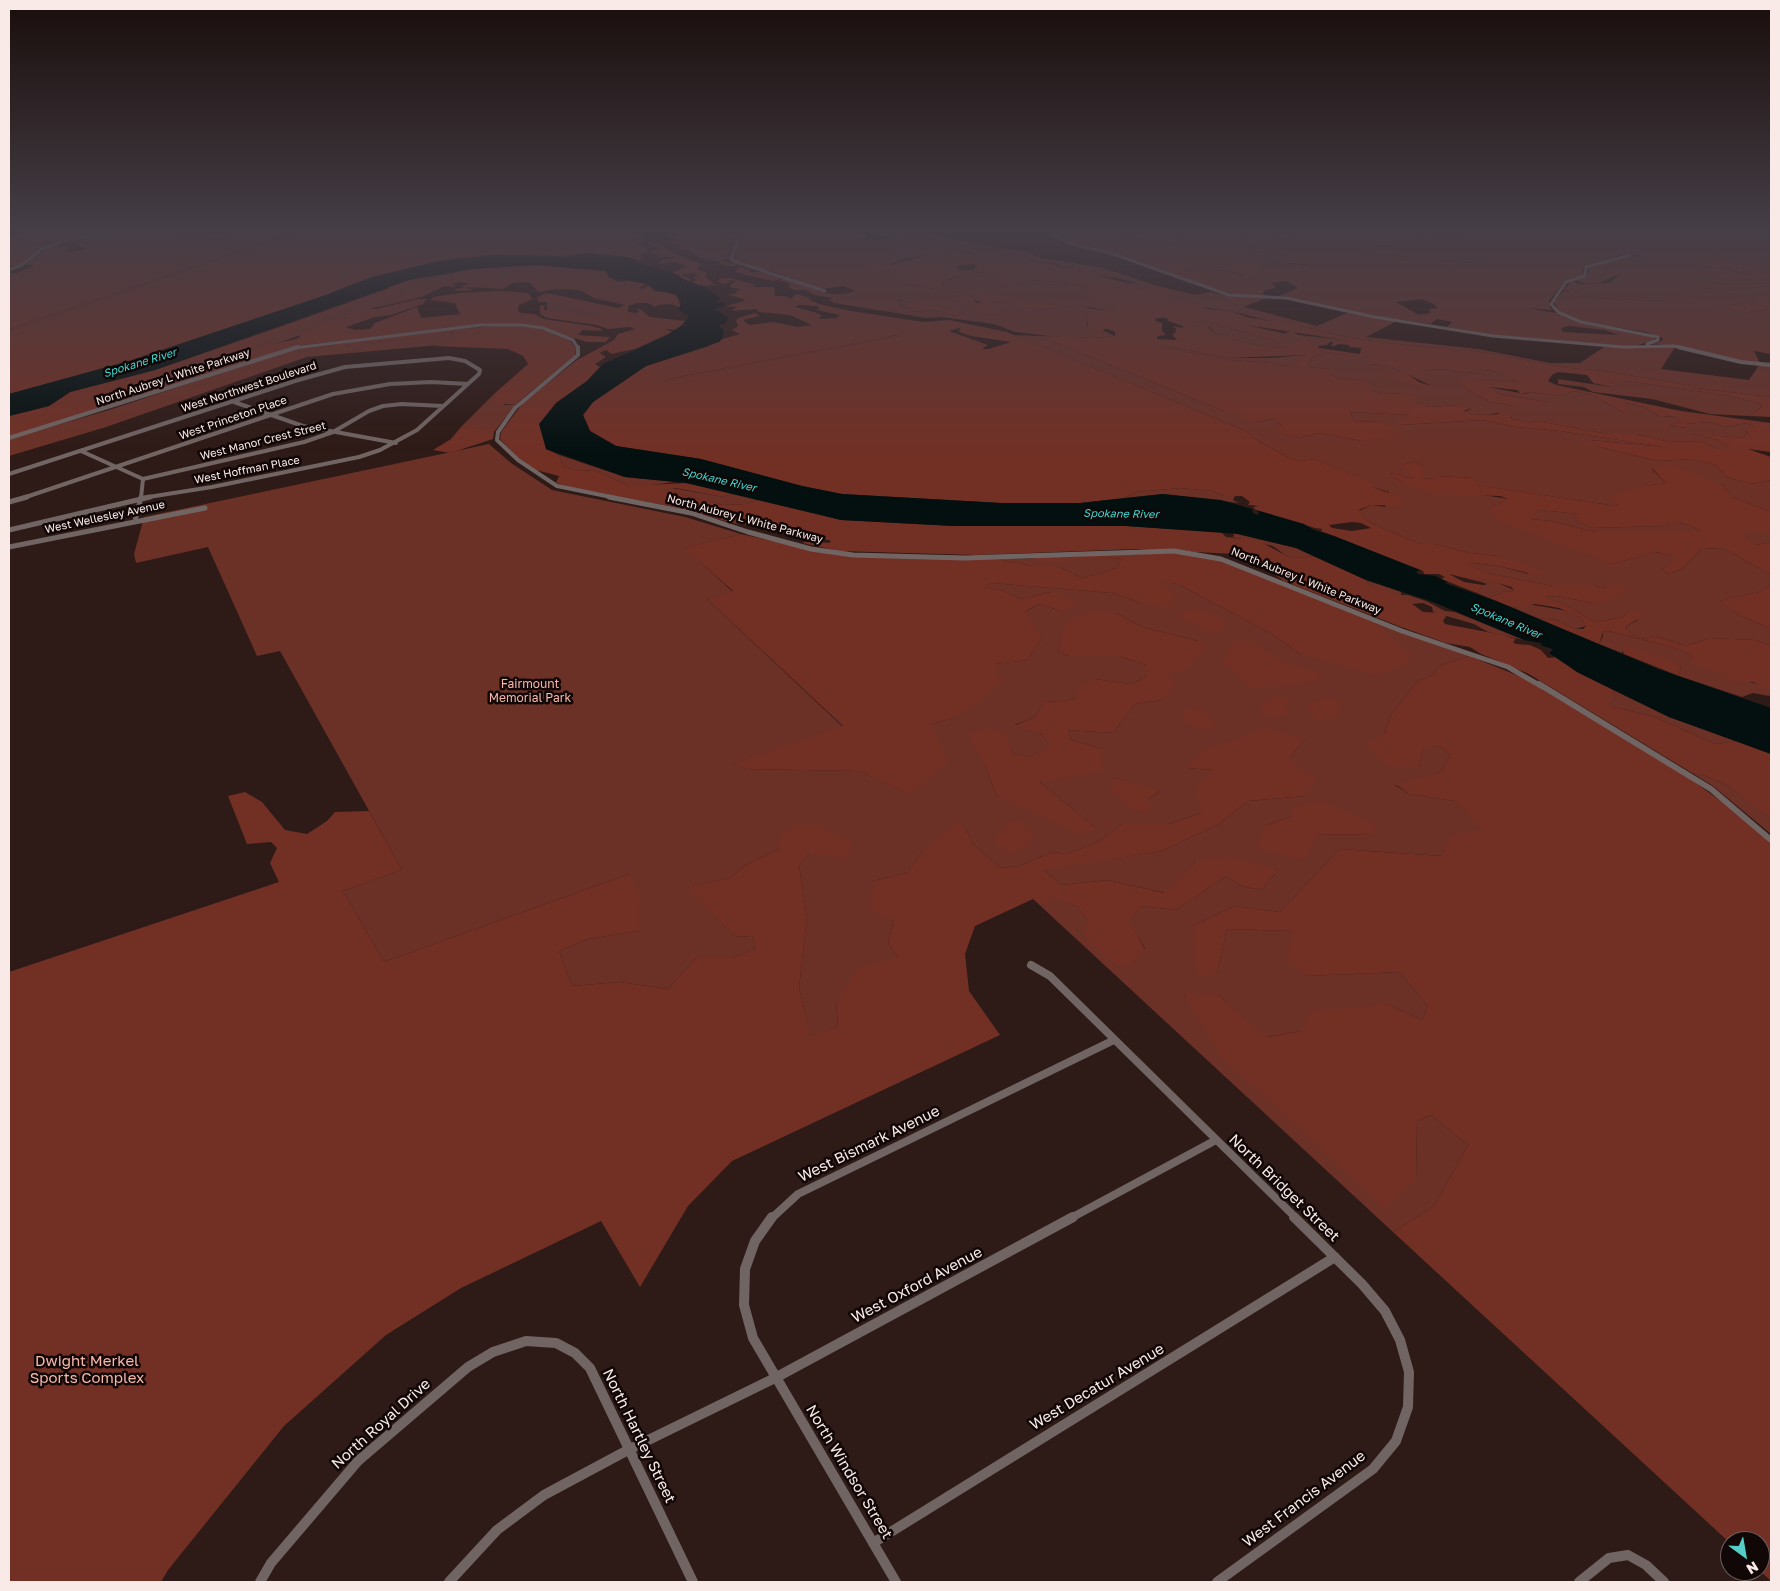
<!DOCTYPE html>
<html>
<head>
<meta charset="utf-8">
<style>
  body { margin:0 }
  #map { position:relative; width:1780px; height:1591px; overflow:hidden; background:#2e1a16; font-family:"Golos Text",sans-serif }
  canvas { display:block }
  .frame { position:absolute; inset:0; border:10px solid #f9eae7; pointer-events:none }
  .north { position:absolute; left:1720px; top:1531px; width:50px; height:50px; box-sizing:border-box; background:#100706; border:1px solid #6d6260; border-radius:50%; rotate:148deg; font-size:14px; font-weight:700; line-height:20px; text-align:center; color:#f9eae7 }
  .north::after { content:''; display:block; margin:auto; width:18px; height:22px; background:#54cdc7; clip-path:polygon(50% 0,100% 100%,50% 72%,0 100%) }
</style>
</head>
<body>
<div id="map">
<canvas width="1780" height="1591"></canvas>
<div class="frame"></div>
<div class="north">N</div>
</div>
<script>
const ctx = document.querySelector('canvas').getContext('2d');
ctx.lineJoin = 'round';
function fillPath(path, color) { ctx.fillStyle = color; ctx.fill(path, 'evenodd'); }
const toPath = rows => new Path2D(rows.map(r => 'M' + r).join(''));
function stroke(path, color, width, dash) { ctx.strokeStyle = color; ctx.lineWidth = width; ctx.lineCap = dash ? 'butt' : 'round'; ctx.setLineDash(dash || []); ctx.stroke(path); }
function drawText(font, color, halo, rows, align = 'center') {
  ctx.font = font + ' "Golos Text",sans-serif'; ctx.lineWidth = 5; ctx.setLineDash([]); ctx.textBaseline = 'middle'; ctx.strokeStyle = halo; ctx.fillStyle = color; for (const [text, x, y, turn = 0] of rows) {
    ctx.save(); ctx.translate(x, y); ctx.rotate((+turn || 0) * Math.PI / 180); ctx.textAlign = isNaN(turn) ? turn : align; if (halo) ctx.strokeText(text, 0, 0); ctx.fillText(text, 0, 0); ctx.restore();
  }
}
const green = toPath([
  [162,229,266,229,172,235],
  [304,229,309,229,9,331,9,329],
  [656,229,736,229,722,232,737,233,735,242,731,241,729,245,729,248,734,244,727,256,730,255,729,259,723,260,739,266,724,266,719,264,721,263,720,262,699,257,689,251,682,250,679,247,681,245,665,241,679,240,668,237,669,232,647,232,658,231],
  [740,229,807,229,892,251,925,251,931,254,904,259,887,266,871,261,910,285,975,295,982,302,953,296,1000,312,995,309,993,303,1004,302,1037,310,1067,306,950,290,945,288,941,283,958,276,958,270,973,270,975,272,996,274,999,280,998,283,1027,280,1071,283,1085,288,1089,304,1108,304,1115,309,1117,311,1114,312,1083,306,1073,309,1075,311,1089,311,1086,316,1087,326,1103,335,1104,331,1115,336,1096,338,1057,337,1015,332,994,324,942,317,926,318,834,303,829,300,833,298,814,295,806,290,794,290,788,287,791,285,786,282,779,281,784,278,829,294,844,294,856,291,844,286,821,289,772,271,753,268,734,260,742,232,748,232],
  [897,299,930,307,947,308,964,314,959,316,934,310,915,312,900,305],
  [879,229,930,232,955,240,1025,252,1041,258,1100,267,1155,285,1140,289,1136,287,1138,286,1126,284,1137,283,1118,278,1096,276,1082,272,1075,266,1062,268,1058,264,1037,262,1018,253,1010,255,995,250,987,253,949,247,974,254,958,255,963,252,918,242,932,241,906,236,904,234,905,232,880,232,884,230],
  [1113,229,1156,229,1164,234,1203,243,1208,247,1199,248,1136,239],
  [1310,229,1376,229,1424,234,1464,233,1470,232,1471,229,1771,229,1771,270,1745,265,1714,253,1706,268,1718,267,1756,277,1771,278,1771,283,1704,284,1702,288,1725,290,1771,286,1771,296,1759,296,1740,304,1719,306,1741,313,1771,309,1771,354,1754,351,1760,363,1736,360,1683,347,1653,344,1662,341,1663,338,1646,332,1583,322,1557,310,1554,301,1564,291,1581,298,1672,301,1689,297,1693,294,1660,299,1626,296,1609,298,1582,296,1574,291,1563,290,1572,281,1580,284,1610,283,1621,273,1599,283,1584,283,1576,280,1587,277,1589,268,1623,257,1641,256,1635,254,1623,254,1585,267,1582,269,1584,275,1565,281,1549,301,1550,308,1553,310,1526,308,1557,313,1593,326,1644,334,1654,337,1655,340,1638,345,1623,346,1493,335,1447,327,1452,322,1437,319,1431,324,1382,317,1279,296,1298,288,1286,281,1272,283,1276,288,1265,290,1263,293,1264,296,1240,296,1202,285,1209,282,1188,273,1193,269,1227,271,1244,276,1248,254,1254,251,1278,253,1290,259,1271,262,1307,265,1291,252,1248,249,1251,242,1263,241,1284,242,1327,235],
  [1345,245,1398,246,1402,247,1356,247,1355,248,1365,253,1473,263,1453,266,1415,260,1381,258,1357,253,1342,247],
  [1421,299,1434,304,1438,308,1429,309,1431,313,1419,315,1396,302],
  [1569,326,1604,330,1619,335,1563,332,1561,328],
  [1299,230,1309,233,1283,240,1259,237,1246,240,1235,238,1249,234,1274,234],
  [448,274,460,280,432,287,169,383,134,379,412,280],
  [1173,290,1196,295,1210,292,1230,296,1268,297,1244,307,1317,326,1349,312,1397,321,1366,337,1478,349,1550,363,1580,363,1604,347,1675,347,1661,369,1749,380,1759,365,1771,366,1771,397,1696,388,1687,385,1605,371,1570,368,1463,349,1457,352,1451,352,1449,348,1422,347,1351,338,1300,326,1287,325,1230,311,1203,307,1168,295],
  [563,301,612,310,596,317,563,319,547,314,547,302],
  [1194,321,1210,322,1277,342,1281,335,1291,331,1299,335,1344,340,1349,345,1338,344,1335,346,1331,346,1333,342,1330,342,1327,345,1318,346,1319,348,1298,340,1287,347,1269,348,1237,340,1232,334,1217,335,1209,327,1196,327,1191,325],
  [488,326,450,332,454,334,457,341,451,344,307,357,106,427,9,456,9,439,109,410,293,349,323,346,355,346,365,343,406,339,437,331],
  [897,335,901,336,661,382,668,379],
  [1014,335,1039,336,1224,411,1236,411,1259,422,1273,418,1281,425,1278,431,1296,438,1321,433,1362,441,1380,421,1354,422,1351,412,1409,415,1412,418,1399,425,1483,420,1516,427,1560,431,1666,447,1591,440,1596,446,1658,461,1690,459,1716,465,1726,477,1752,484,1771,480,1771,512,1732,497,1723,485,1651,468,1666,483,1645,486,1616,506,1476,485,1475,478,1437,476,1432,479,1423,478,1423,466,1415,462,1401,465,1416,477,1408,478,1396,473,1390,474,1402,482,1509,499,1489,509,1612,564,1655,552,1673,556,1676,560,1662,569,1668,574,1682,569,1702,549,1723,548,1771,575,1771,585,1759,592,1720,601,1737,614,1771,629,1771,646,1755,640,1709,638,1686,646,1655,636,1646,639,1633,635,1625,627,1638,620,1628,612,1623,617,1608,620,1597,622,1591,620,1572,608,1544,597,1557,596,1593,603,1607,588,1594,586,1553,586,1491,574,1467,565,1474,563,1498,566,1529,574,1497,556,1470,553,1434,544,1421,544,1377,526,1366,520,1359,511,1372,505,1385,507,1389,492,1372,487,1371,482,1314,459,1302,461,1290,459,1252,437,1246,431],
  [1163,342,1167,346,1228,358,1271,358,1307,355,1292,365,1277,366,1272,363,1230,360,1155,346],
  [1326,352,1369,357,1369,364,1390,366,1401,371,1395,373,1378,371,1400,382,1433,387,1409,375,1423,370,1452,369,1456,372,1494,375,1463,372,1465,370,1476,369,1500,372,1503,376,1519,382,1457,380,1468,390,1490,402,1514,406,1545,406,1547,402,1500,394,1488,387,1525,394,1531,392,1560,396,1574,391,1593,395,1624,413,1620,404,1626,403,1643,407,1661,417,1675,416,1684,421,1670,426,1687,428,1684,424,1710,422,1725,427,1747,423,1753,426,1746,431,1748,433,1743,438,1693,434,1718,440,1732,449,1718,449,1700,441,1669,442,1637,434,1608,434,1537,421,1530,423,1512,419,1511,417,1497,413,1488,415,1470,414,1464,412,1471,409,1458,405,1430,407,1416,402,1404,393,1383,394,1371,390,1363,380,1338,378,1329,374,1330,369,1309,367,1311,358],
  [1558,379,1612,387,1611,383,1615,381,1626,381,1730,396,1761,404,1762,407,1748,416,1710,414,1652,399,1593,392,1584,387,1558,384],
  [494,394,505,405,516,404,494,432,461,427],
  [489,444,511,463,552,490,685,517,741,534,685,548,733,592,707,599,843,727,732,764,746,769,859,771,908,793,931,724,953,718,994,664,1027,660,1042,638,1024,613,1038,604,1062,611,1051,592,1022,599,1004,591,984,587,992,583,1112,593,1142,603,1159,581,1178,584,1270,633,1300,654,1371,620,1469,656,1439,666,1433,675,1418,681,1392,713,1384,734,1419,767,1423,747,1441,746,1450,755,1441,772,1395,785,1409,794,1454,801,1483,829,1443,856,1339,849,1280,912,1234,906,1193,926,1217,973,1227,929,1292,931,1306,976,1399,972,1428,1006,1422,1020,1388,1004,1301,1031,1267,1037,1218,995,1184,995,1416,1179,1417,1121,1431,1115,1468,1145,1434,1206,1393,1232,1033,899,1053,896,1077,907,1087,919,1116,965,1132,965,1145,948,1127,920,1142,906,1176,910,1226,876,1241,886,1261,890,1278,870,1197,860,1165,893,1108,880,1061,885,1043,869,1162,851,1219,824,1248,801,1305,796,1289,758,1305,739,1187,768,1212,770,1201,813,1169,824,1122,824,1098,842,1066,854,1052,852,1019,866,1001,868,973,844,965,828,923,851,907,873,873,881,894,919,888,943,898,957,836,1001,838,1027,811,1037,799,988,807,917,799,866,809,854,779,849,746,865,730,878,687,888,735,936,752,937,756,948,732,958,696,958,668,989,619,982,572,986,559,951,588,939,639,931,629,874,384,962,343,891,402,870,280,651,257,656,208,547,136,563,134,554,144,517],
  [1116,613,1142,627,1198,641,1169,674,1162,700,1135,704,1113,733,1068,730,1071,740,1101,748,1040,782,1097,829,996,795,985,766,1002,732,1013,753,1029,757,1051,748,1042,734,1015,725,1035,717,1045,701,1063,702,1076,698,1095,679,1131,684,1146,677,1146,665,1119,656,1070,656,1058,652,1066,623],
  [1115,778,1160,791,1147,800],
  [1291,816,1373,835,1317,834,1265,826],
  [559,455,625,477,675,482,644,486,630,486,596,471,576,470,564,467],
  [666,487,724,497,733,493,760,499,746,504,723,505,661,489],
  [1180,488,1212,491,1225,496,1235,496,1233,500,1239,503,1163,494,1124,498,1137,492],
  [1539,510,1581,514,1575,520,1591,528,1665,526,1669,522,1679,522,1700,530,1697,532,1595,532,1552,521,1529,519],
  [1737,531,1771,531,1771,542,1756,545],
  [1233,533,1296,548,1313,556,1297,558,1285,555,1273,546,1232,537,1234,536],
  [1107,557,1121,559,1117,568,1082,578,1057,566,1032,566,998,559],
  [1484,579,1496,582,1516,591,1503,592,1489,598,1477,593,1483,585,1487,584,1481,582],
  [1366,580,1401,592,1401,595,1408,595,1426,601,1445,611,1455,612,1524,640,1488,632,1474,624,1433,612,1432,607,1423,603,1412,604,1371,585],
  [1528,604,1568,611,1580,617,1586,626,1576,629,1556,620,1537,618,1514,608],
  [1608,631,1669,646,1689,654,1692,659,1722,673,1735,682,1744,681,1763,685,1771,690,1771,694,1769,696,1753,693,1742,697,1679,676,1681,665,1622,650,1622,653,1599,644,1603,636,1603,632],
  [1613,690,1669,717,1736,741,1716,744,1652,716,1613,707,1610,703,1615,698],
  [1692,773,1706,776,1728,786,1759,808,1771,818,1771,834,1713,786]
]);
const forest = toPath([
  [9,229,135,229,35,244,52,244,21,264,9,267,9,238,21,233],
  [143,229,162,229,172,235,304,229,9,329,9,273,17,273,34,266,25,264,52,246,65,245,69,247,67,250,71,252,84,250,88,248,78,246,81,241,113,233],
  [309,229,619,229,629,230,646,238,646,240,637,241,637,244,649,249,640,255,644,259,638,260,593,253,564,256,492,255,440,261,372,277,323,296,129,361,9,394,9,331],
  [807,229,836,229,864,233,868,237,867,239,881,240,897,238,848,229,906,232,904,234,906,236,933,241,919,242,964,252,959,255,973,254,967,251,948,247,961,246,986,253,995,250,1010,255,1018,253,1037,262,1058,265,1057,266,1062,268,1078,266,1077,269,1082,272,1136,285,1140,289,1155,285,1173,290,1169,295,1209,309,1230,311,1247,317,1300,326,1351,338,1422,347,1449,348,1451,348,1451,352,1457,352,1463,349,1570,368,1605,371,1687,385,1696,388,1771,397,1771,417,1748,416,1762,407,1761,404,1730,396,1626,381,1615,381,1611,383,1615,386,1612,387,1593,383,1587,375,1558,372,1552,375,1548,381,1556,385,1681,411,1771,423,1771,452,1748,449,1771,457,1771,480,1752,484,1726,477,1716,465,1690,459,1658,461,1596,446,1590,440,1665,447,1560,431,1516,427,1483,420,1399,425,1393,422,1411,418,1409,415,1351,412,1354,422,1380,421,1396,428,1397,436,1362,441,1321,433,1296,438,1277,431,1281,425,1273,418,1259,422,1243,419,1236,411,1224,411,1039,336,1096,338,1115,336,1115,332,1108,329,1104,329,1103,335,1100,336,1089,331,1086,316,1089,311,1075,311,1072,309,1083,306,1092,309,1116,311,1108,304,1089,304,1084,288,1071,283,1027,280,1010,286,998,283,999,280,996,274,975,272,973,270,977,266,974,264,957,266,960,274,941,283,945,288,1068,306,1038,310,997,302,993,303,995,309,1001,312,1000,313,985,314,947,297,965,296,973,298,976,303,982,302,975,295,910,285,868,267,862,261,871,261,887,266,930,254,925,251,892,251,809,234],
  [1156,318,1167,318,1168,321,1183,326,1183,328,1173,326,1176,329,1175,333,1172,334,1177,340,1157,339,1158,336,1166,335,1162,331,1162,323,1155,321],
  [1194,321,1210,322,1277,342,1281,340,1281,335,1286,334,1247,325,1344,340,1350,347,1361,348,1360,354,1319,348,1305,340,1298,340,1287,347,1269,348,1237,340,1232,334,1217,335,1205,325,1196,327,1192,325],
  [1163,343,1167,346,1228,358,1306,355,1292,365,1277,366,1272,363,1230,360,1156,346],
  [1326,352,1368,357,1369,364,1390,366,1401,371,1395,373,1376,370,1382,374,1400,382,1430,388,1434,387,1419,382,1409,375,1422,372,1423,370,1451,369,1456,372,1494,376,1464,372,1476,369,1500,372,1503,376,1519,382,1456,379,1468,390,1490,402,1514,406,1545,406,1547,402,1500,394,1489,387,1517,390,1521,394,1531,392,1560,396,1574,391,1593,395,1624,413,1631,411,1621,404,1626,403,1643,407,1661,417,1675,416,1683,421,1670,426,1688,428,1685,424,1710,422,1725,427,1747,423,1753,426,1746,430,1748,433,1743,438,1688,433,1718,440,1731,449,1718,449,1700,441,1669,442,1637,434,1608,434,1537,421,1530,423,1512,419,1507,413,1488,415,1470,414,1464,411,1472,408,1458,405,1430,407,1416,402,1415,396,1404,393,1383,394,1371,390,1370,383,1363,380,1338,378,1329,374,1331,369,1309,367,1311,358],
  [1046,229,1113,229,1136,239,1199,248,1208,247,1203,243,1164,234,1156,229,1310,229,1327,235,1319,239,1284,242,1252,242,1254,245,1249,248,1284,250,1320,261,1322,265,1270,262,1289,259,1278,253,1254,251,1248,254,1260,263,1263,274,1258,278,1227,271,1193,269,1188,272,1202,276,1210,282,1202,285,1115,254,1071,242],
  [1299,230,1308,233,1283,240,1263,236,1246,240,1236,238,1249,234,1275,234],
  [1376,229,1422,231,1471,229,1470,232,1464,233,1424,234],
  [653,243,664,246,668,251,701,264,697,268,698,270,706,272,707,274,705,276,713,284,721,285,703,286,692,283,697,279,691,278,698,276,693,273,681,275,689,278,691,281,687,281,672,273,686,266,675,262,657,264,662,260,677,257,656,257,658,256,656,254,648,252,657,250,656,247,644,244],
  [1345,245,1398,246,1409,248,1385,246,1355,248,1365,253,1460,262,1473,263,1477,261,1479,264,1453,266,1415,260,1381,258,1357,253,1341,247],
  [1694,250,1714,253,1745,265,1771,270,1771,278,1723,279,1707,276,1748,274,1718,267,1700,267,1688,255],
  [537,265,606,271,608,276,616,281,624,282,627,280,645,284,638,290,649,286,655,292,667,292,676,295,681,307,670,304,658,305,655,307,648,303,636,303,628,306,628,312,637,313,639,311,636,309,640,309,650,317,686,321,676,330,665,329,672,332,635,349,611,354,607,350,601,352,600,353,606,357,595,364,600,367,587,381,556,403,546,449,559,455,564,467,576,470,596,471,630,486,686,483,733,493,724,497,675,488,662,489,723,505,746,504,760,499,841,520,954,526,1126,526,1221,532,1226,537,1259,541,1285,555,1297,558,1313,556,1366,580,1371,585,1407,600,1423,612,1444,613,1447,615,1443,621,1445,624,1503,635,1516,639,1513,642,1516,644,1530,645,1541,650,1548,658,1558,657,1577,672,1613,690,1615,698,1610,703,1613,707,1652,716,1716,744,1736,741,1771,754,1771,818,1728,786,1706,776,1692,773,1529,674,1481,654,1470,647,1446,643,1401,627,1284,581,1261,565,1235,554,1136,549,975,555,839,551,802,543,808,541,829,543,831,541,812,535,732,523,685,509,568,487,556,483,559,476,536,470,517,457,500,439,501,432,523,403,577,360,614,340,618,334,635,329,629,327,608,329,597,325,547,318,540,314,540,306,543,305,546,305,544,307,544,310,551,310,553,316,560,318,566,317,558,316,556,313,560,309,575,313,571,317,577,316,575,318,584,314,593,316,602,312,600,310,563,306,555,302,538,302,537,297,547,293,618,308,625,305,594,298,580,290,555,289,539,292,530,283,523,282,512,283,503,289,465,287,474,290,457,291,454,289,463,288,462,286,469,284,460,282,453,284,456,287,445,286,421,297,379,307,361,306,392,300,428,284,450,280,453,276,447,274,424,278,416,282,428,281,416,285,402,285,412,289,398,289,405,292,393,292,398,294,397,296,392,294,389,295,393,297,383,297,388,299,385,299,370,298,356,307,335,310,339,313,311,324,305,323,298,326,303,328,291,329,295,333,286,332,288,336,285,337,282,337,283,334,277,335,253,343,256,346,243,350,239,354,209,354,183,363,182,369,159,373,149,378,170,378,177,373,186,374,213,366,262,347,296,339,300,337,300,333,319,325,348,318,345,313,357,309,376,309,417,299,426,299,423,304,391,315,375,317,346,327,355,330,370,329,375,323,417,307,421,318,460,314,455,303,430,300,434,297,459,293,500,291,528,293,533,299,519,305,518,311,521,313,534,314,544,319,592,326,602,329,601,331,583,330,578,335,610,337,606,342,587,342,534,326,467,326,314,344,299,346,9,438,9,416,49,406,70,392,155,370,338,307,387,290,388,287,409,280,473,269],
  [736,266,748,269,751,272,765,272,784,278,773,281,746,275,736,272,735,270,739,268],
  [729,278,756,285,752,287,774,287,775,296,785,296,791,299,796,294,800,295,811,298,808,299,819,304,851,311,924,322,949,320,1007,332,1246,431,1252,437,1290,459,1302,461,1314,459,1372,482,1372,487,1401,497,1406,503,1397,506,1372,505,1359,510,1366,520,1377,526,1421,544,1434,544,1470,553,1497,556,1529,566,1543,573,1541,576,1498,566,1474,563,1468,565,1491,574,1553,586,1594,586,1607,588,1614,584,1622,585,1628,590,1612,600,1593,603,1557,596,1545,597,1572,608,1591,620,1597,622,1608,620,1623,617,1628,612,1639,612,1645,615,1625,627,1633,635,1646,639,1655,636,1686,646,1709,638,1755,640,1771,646,1771,690,1753,682,1735,682,1723,677,1721,673,1694,665,1689,662,1692,659,1689,654,1669,646,1608,631,1603,632,1599,644,1537,618,1556,620,1576,629,1583,629,1586,626,1580,617,1559,608,1535,604,1514,608,1489,598,1503,592,1515,591,1511,587,1484,579,1481,582,1449,574,1464,582,1483,585,1477,593,1441,579,1445,577,1439,574,1424,574,1423,571,1321,531,1322,529,1315,528,1256,510,1253,507,1259,506,1248,505,1250,502,1242,496,1225,496,1212,491,1180,488,1137,492,1124,498,1080,503,1001,503,842,494,802,486,701,459,616,446,590,431,583,415,593,402,646,366,707,347,722,339,740,334,732,330,738,326,736,321,738,318,755,313,760,316,743,320,749,325,773,322,798,327,812,325,790,315,759,312,756,309,732,311,737,307,725,306,745,301,741,298,727,295,736,293,735,292,740,289,729,287,736,281,727,280,731,282,723,284,718,282,719,279],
  [799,305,816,306,820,308,816,310,840,315,836,318,821,319,819,318,822,316,817,313,795,307],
  [960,328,959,332,971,336,1011,342,989,349,982,349,988,345,949,331],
  [897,335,900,336,664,381,668,379],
  [1352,522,1361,523,1371,528,1352,531,1332,528,1329,525],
  [1771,283,1771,286,1725,290,1702,288,1704,284],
  [1563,290,1574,291,1582,296,1609,298,1626,296,1660,299,1695,293,1689,297,1673,301,1581,298],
  [1759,296,1771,296,1771,309,1741,313,1718,306,1740,304],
  [890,299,947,308,964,314,959,316,934,310,915,312],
  [500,325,532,327,551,331,571,341,576,348,575,355,516,404,491,404,490,402,496,398,494,394,528,364,523,356,508,349,433,346,456,342,454,334,450,331],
  [437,331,439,333,406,339,365,343,352,348,350,345,340,348,323,346],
  [461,427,491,430,494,432,493,439,450,453,433,450,451,439],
  [1415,462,1423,466,1423,478,1432,479,1437,476,1475,478,1477,485,1616,506,1619,504,1609,500,1608,497,1645,486,1666,483,1651,467,1675,466,1723,485,1732,497,1771,512,1771,531,1738,531,1756,545,1771,542,1771,575,1723,548,1702,549,1682,569,1668,574,1662,569,1675,560,1672,556,1656,552,1612,564,1497,520,1489,509,1508,499,1500,496,1431,494,1402,482,1390,474,1396,473,1408,478,1415,477,1400,465],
  [1539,510,1580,514,1575,520,1591,528,1665,526,1669,522,1679,522,1700,530,1697,532,1595,532,1552,521,1530,519],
  [741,534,808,549,852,556,998,559,1032,566,1057,566,1082,578,1117,568,1121,559,1107,557,1056,562,1035,560,1034,557,1178,553,1221,560,1371,620,1410,655,1408,664,1376,675,1300,654,1270,633,1178,584,1160,582,1175,593,1172,607,1142,603,1112,593,992,583,985,587,1004,591,1022,599,1051,592,1059,593,1073,602,1076,607,1062,611,1038,604,1025,612,1042,638,1027,660,995,664,1001,681,980,702,953,718,931,724,948,763,909,794,859,771,746,769,731,764,843,726,707,599,733,591,684,548],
  [1771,585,1771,629,1737,614,1719,601,1759,592],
  [1201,610,1222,619,1226,631,1208,632,1178,616,1187,611],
  [1088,612,1116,613,1142,627,1198,641,1206,647,1190,668,1169,674,1176,685,1162,700,1135,704,1113,733,1068,730,1071,740,1101,748,1104,771,1040,782,1097,829,1080,835,996,795,985,766,968,734,987,729,1003,732,1013,753,1029,757,1050,747,1042,734,1014,726,1035,717,1045,701,1063,702,1076,698,1081,684,1095,679,1131,684,1146,677,1146,665,1119,656,1070,656,1058,652,1065,623],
  [1236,640,1255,643,1280,661,1326,675,1313,682,1250,688,1221,661],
  [1629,647,1681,665,1679,676,1624,654,1622,650],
  [1469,656,1524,678,1689,778,1722,802,1771,843,1771,1581,1760,1571,1760,1541,1730,1541,1730,1543,1393,1232,1434,1206,1468,1145,1431,1115,1417,1121,1416,1179,1385,1209,1220,1055,1184,994,1218,995,1268,1037,1301,1031,1309,1012,1388,1004,1422,1020,1428,1006,1399,972,1306,976,1286,960,1292,931,1227,929,1217,973,1197,977,1193,926,1234,906,1280,912,1339,849,1442,856,1450,836,1482,829,1454,801,1409,794,1395,784,1441,772,1450,755,1441,746,1423,748,1419,767,1385,765,1365,745,1384,734,1392,713,1418,681,1433,675,1439,666],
  [1276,696,1287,699,1287,715,1276,718,1261,714,1262,704],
  [1328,698,1340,701,1339,717,1315,720,1307,705],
  [1184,708,1208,712,1216,727,1200,730,1182,721],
  [1265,728,1305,739,1289,758,1317,780,1306,796,1248,801,1219,824,1162,851,1044,870,1061,885,1108,880,1164,893,1197,860,1233,858,1278,870,1261,890,1241,886,1226,876,1176,910,1142,906,1128,920,1145,949,1132,965,1116,965,1085,937,1087,919,1077,907,1053,897,1047,904,1033,899,975,926,965,954,969,991,1000,1035,732,1161,688,1206,640,1287,601,1221,461,1288,386,1335,284,1426,168,1570,161,1582,9,1582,9,972,279,882,270,863,277,848,271,842,247,844,228,796,245,792,262,802,285,830,307,834,327,821,335,812,369,811,402,870,343,891,384,962,629,874,640,897,639,931,588,939,559,951,572,986,619,982,668,989,696,958,732,958,756,948,752,937,735,936,686,888,730,878,746,865,779,849,782,833,795,826,817,825,854,843,846,858,809,854,799,866,807,917,799,988,811,1036,838,1027,836,1001,858,968,898,957,888,943,894,919,870,911,873,881,907,873,923,851,956,823,965,828,973,844,1001,868,1019,866,1052,852,1066,854,1098,842,1122,824,1169,824,1201,813,1194,789,1212,770,1186,768,1201,751],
  [1115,778,1161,790,1147,800,1152,809,1144,812,1129,808,1110,790],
  [1325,802,1377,825,1373,835,1317,834,1306,860,1257,849,1265,826,1291,816,1294,806],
  [1020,821,1034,833,1028,846,1012,852,998,848,994,838,1008,823]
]);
const water = toPath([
  [584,253,628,257,638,260,636,262,638,263,676,274,689,282,703,286,718,296,721,299,716,301,719,302,713,304,724,302,725,306,714,309,728,317,725,324,718,325,724,330,722,339,719,342,646,366,593,402,583,415,590,431,616,446,701,459,802,486,842,494,1001,503,1080,503,1163,494,1221,500,1252,509,1253,513,1258,515,1259,512,1256,510,1304,524,1314,530,1334,536,1420,570,1416,572,1418,574,1435,576,1448,582,1445,583,1496,601,1658,669,1771,708,1771,754,1669,717,1577,672,1549,653,1553,650,1552,649,1540,645,1543,644,1540,643,1524,640,1433,602,1366,580,1296,548,1238,534,1126,526,954,526,841,520,686,483,625,477,546,449,539,424,556,403,587,381,603,364,664,337,681,326,688,326,683,324,689,317,679,310,681,301,676,295,654,289,648,284,609,277,606,271,537,265,473,269,409,280,155,370,70,392,49,406,9,416,9,394,129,361,323,296,372,277,440,261,492,255,568,257]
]);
const minorFar5 = toPath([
  [737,229,739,237,731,259,733,261,825,291],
  [1042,229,1069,243,1113,254,1229,295,1286,298,1375,317,1493,336,1623,347,1673,346,1684,348],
  [1630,255,1586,267,1585,276,1566,282,1551,304,1558,312,1581,322,1658,337,1658,340,1647,344],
  [9,270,22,265,42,249,63,241,138,229],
  [294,348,481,325,522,325,543,328,573,340,578,348]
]);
const minorFar4 = toPath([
  [578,347,578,355,515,408,498,432,497,440,518,460,557,486,616,498],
  [1678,347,1741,362,1771,365],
  [234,402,303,426,396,443],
  [9,438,298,347],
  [81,451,143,479,141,498],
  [9,474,295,381,345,367,449,358,465,361,480,370,479,374,417,430,380,450,359,457,212,487,142,498],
  [143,479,304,442,333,432,369,411,383,406,402,404,443,406],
  [23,498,333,394,390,384,431,382,468,384]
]);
const minorFar3 = toPath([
  [609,497,691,513,748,532,811,549,853,555,965,558,1174,551,1221,559,1402,631,1508,667,1541,686],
  [9,502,27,497],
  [135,521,141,497],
  [9,530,150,497],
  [9,547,205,508]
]);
const minorFar2 = toPath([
  [1539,684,1711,789,1771,840]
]);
const minorFar1 = toPath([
  [1031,965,1050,976,1296,1218],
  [772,1218,798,1194,1114,1040],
  [1071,1218,1216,1140]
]);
const minor = toPath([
  [772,1217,755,1241,745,1269,744,1305,753,1338,896,1582],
  [873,1543,1335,1257],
  [260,1582,271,1563,358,1461,468,1367,493,1352,526,1341,556,1343,575,1353,590,1368,693,1582],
  [449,1582,497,1530,544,1495,628,1450,775,1378,1073,1217],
  [1217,1582,1373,1469,1396,1441,1408,1407,1409,1372,1400,1340,1385,1311,1362,1284,1294,1217],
  [1579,1582,1609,1558,1628,1555,1646,1565,1664,1582]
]);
const farWaternames = [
  ["Spokane River",140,363,-17],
  ["Spokane River",719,480,13],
  ["Spokane River",1121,514,1],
  ["Spokane River",1506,621,23]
];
const farStreetnames = [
  ["North Aubrey L White Parkway",173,377,-18],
  ["West Northwest Boulevard",249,387,-18],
  ["West Princeton Place",233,418,-19],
  ["West Manor Crest Street",263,441,-14],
  ["West Hoffman Place",247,470,-11],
  ["West Wellesley Avenue",105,517,-12],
  ["North Aubrey L White Parkway",745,519,15],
  ["North Aubrey L White Parkway",1306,581,22]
];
const parkNames = [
  ["Fairmount",530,684],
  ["Memorial Park",530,698]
];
const nearStreetnames = [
  ["West Bismark Avenue",869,1144,-26],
  ["North Bridget Street",1284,1188,44],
  ["West Oxford Avenue",917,1285,-28],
  ["West Decatur Avenue",1097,1387,-31],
  ["North Royal Drive",381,1424,-42],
  ["North Hartley Street",639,1436,64],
  ["North Windsor Street",849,1472,59],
  ["West Francis Avenue",1304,1499,-37]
];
const nearParknames = [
  ["Dwight Merkel",87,1361],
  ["Sports Complex",87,1378]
];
fillPath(green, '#6b3127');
fillPath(forest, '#723025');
fillPath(water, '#041010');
stroke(minorFar5, '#716563', 3);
stroke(minorFar4, '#716563', 4);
stroke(minorFar3, '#716563', 5);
stroke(minorFar2, '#716563', 6);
stroke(minorFar1, '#716563', 8);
stroke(minor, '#716563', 10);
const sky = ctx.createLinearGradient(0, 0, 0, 452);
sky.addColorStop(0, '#190e0c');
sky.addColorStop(0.51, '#463e47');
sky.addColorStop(1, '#463e4700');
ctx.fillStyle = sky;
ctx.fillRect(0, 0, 1780, 452);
drawText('italic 11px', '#3dd8d2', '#100706', farWaternames);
drawText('11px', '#f9eae7', '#100706', farStreetnames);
drawText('12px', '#f7b8ab', '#100706', parkNames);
drawText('15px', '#f9eae7', '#100706', nearStreetnames);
drawText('15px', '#f7b8ab', '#100706', nearParknames);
</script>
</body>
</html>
